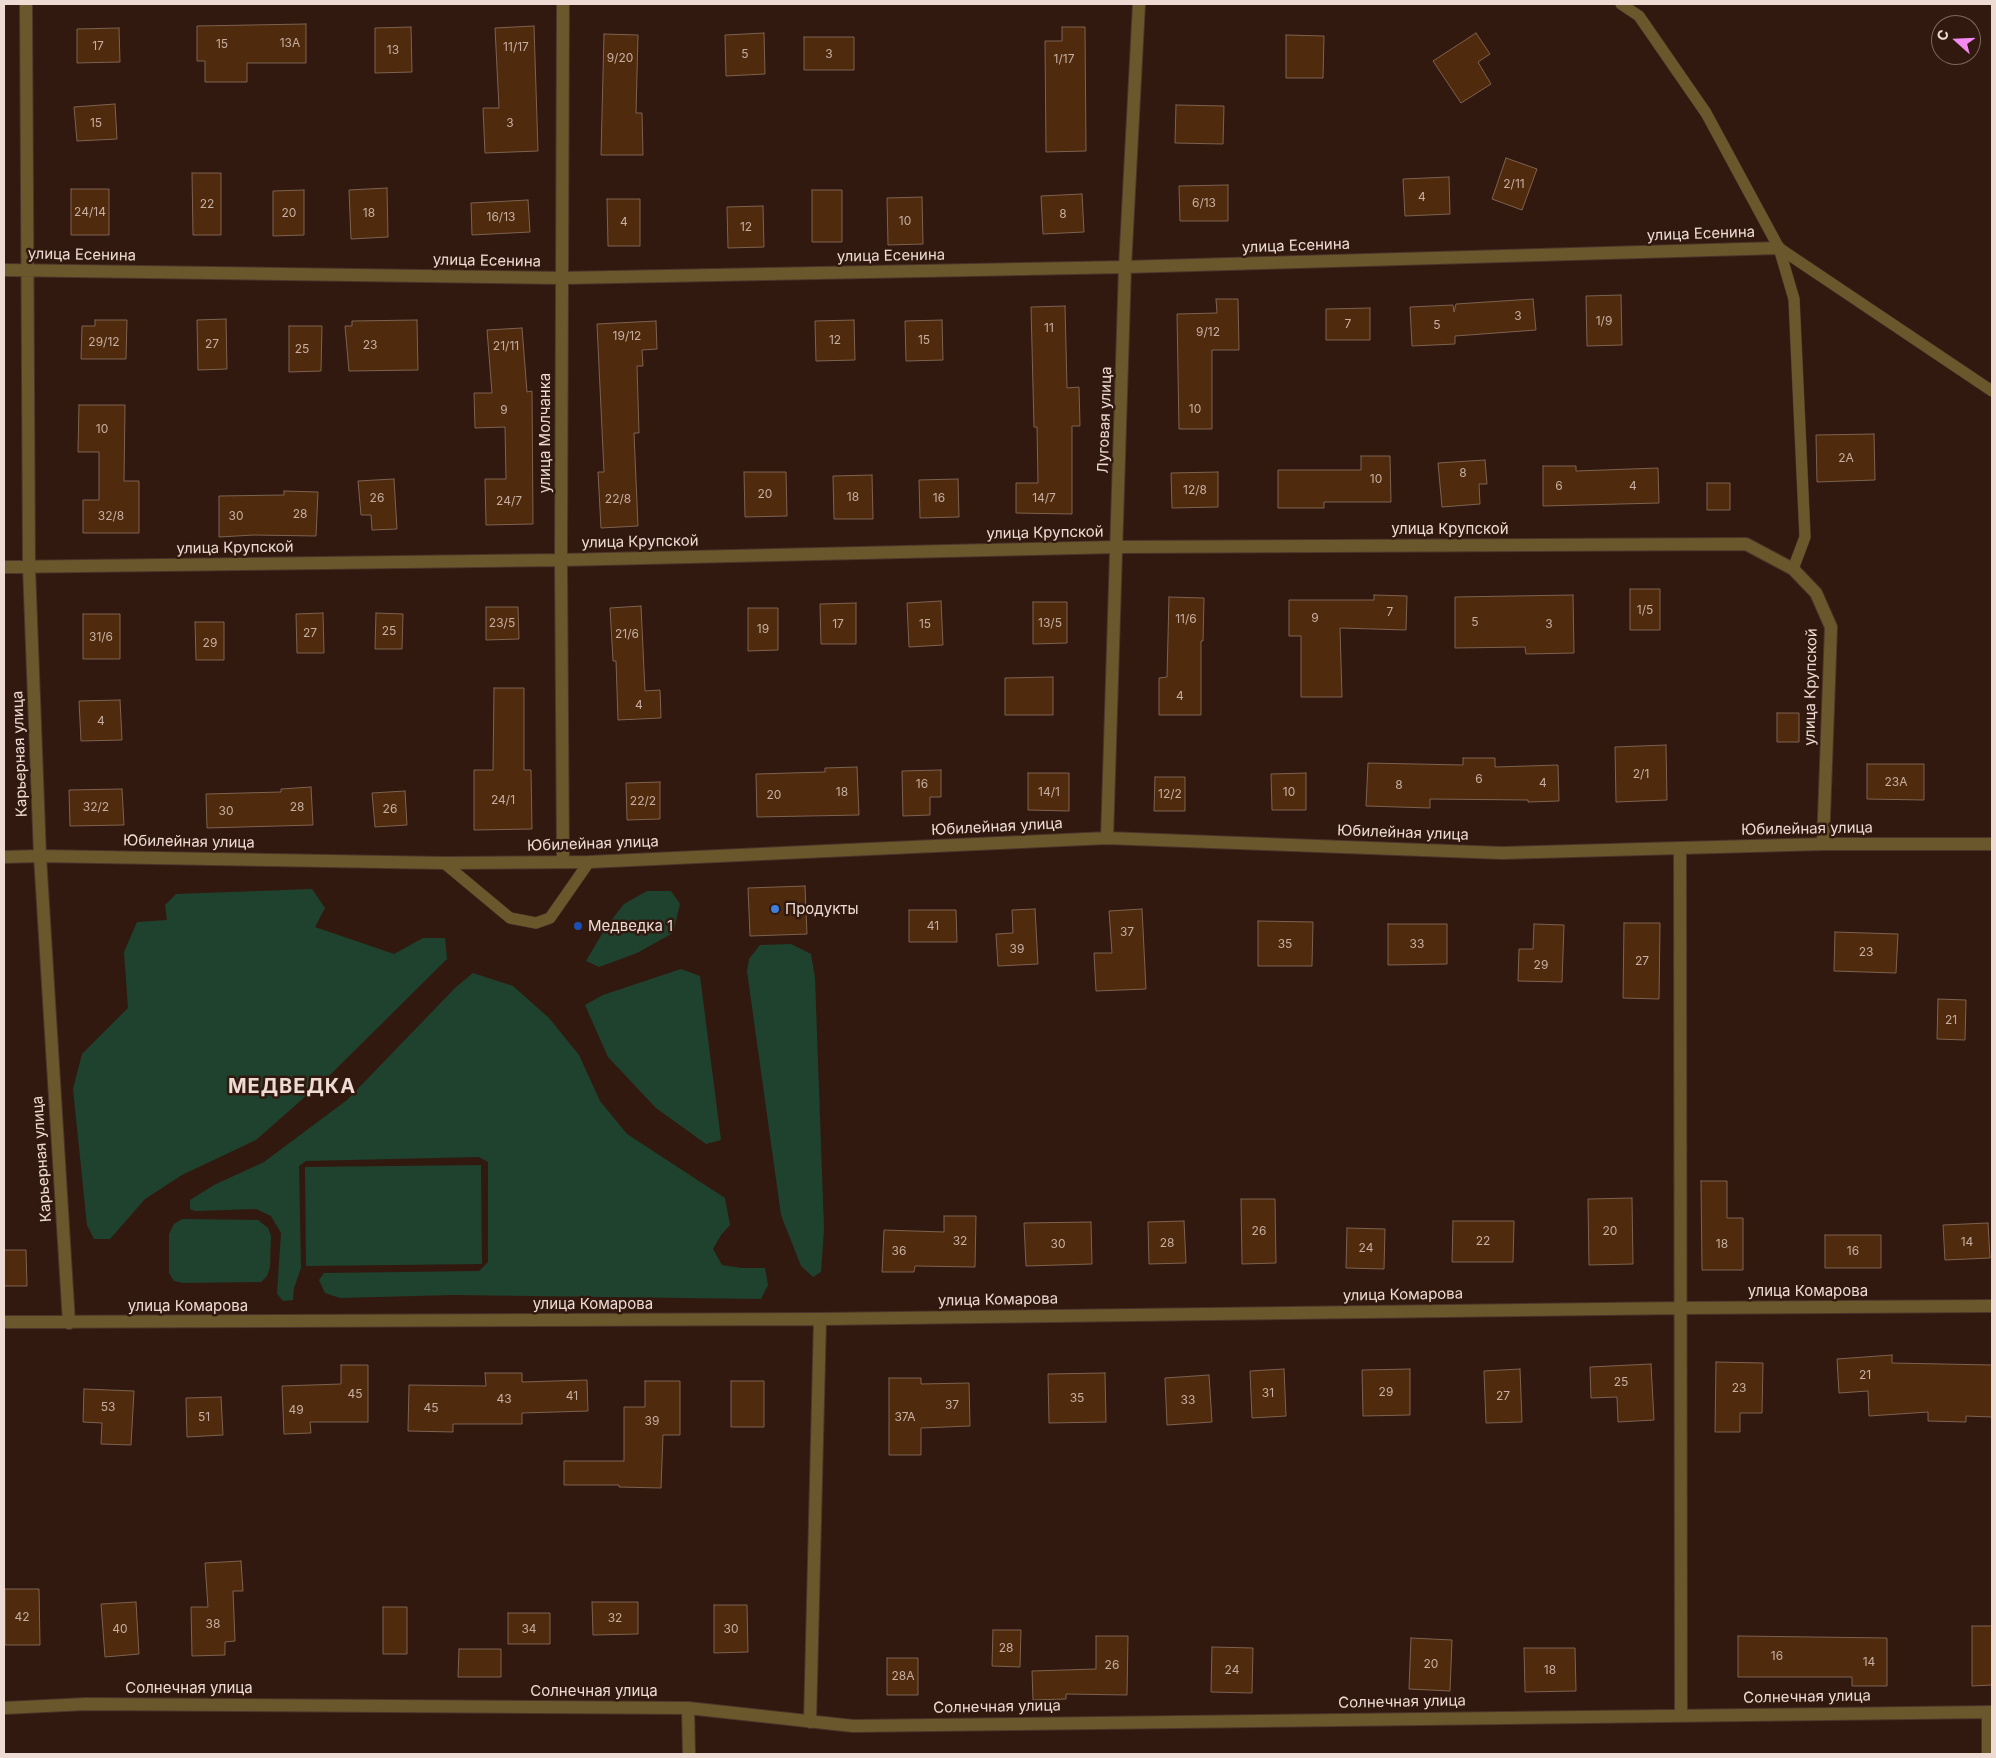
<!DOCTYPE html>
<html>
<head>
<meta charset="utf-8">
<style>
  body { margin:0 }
  #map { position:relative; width:1996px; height:1758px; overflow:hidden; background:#32190f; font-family:Inter,sans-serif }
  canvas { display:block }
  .frame { position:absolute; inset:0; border:5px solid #eddbd4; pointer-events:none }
  .north { position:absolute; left:1931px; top:15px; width:50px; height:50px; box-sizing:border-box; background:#32190f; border:1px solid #7d675e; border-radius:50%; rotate:290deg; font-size:14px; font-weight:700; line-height:20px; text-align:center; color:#eddbd4 }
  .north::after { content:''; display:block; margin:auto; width:18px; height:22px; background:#f389f1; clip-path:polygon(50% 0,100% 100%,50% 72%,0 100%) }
</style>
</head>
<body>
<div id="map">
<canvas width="1996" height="1758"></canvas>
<div class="frame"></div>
<div class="north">С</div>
</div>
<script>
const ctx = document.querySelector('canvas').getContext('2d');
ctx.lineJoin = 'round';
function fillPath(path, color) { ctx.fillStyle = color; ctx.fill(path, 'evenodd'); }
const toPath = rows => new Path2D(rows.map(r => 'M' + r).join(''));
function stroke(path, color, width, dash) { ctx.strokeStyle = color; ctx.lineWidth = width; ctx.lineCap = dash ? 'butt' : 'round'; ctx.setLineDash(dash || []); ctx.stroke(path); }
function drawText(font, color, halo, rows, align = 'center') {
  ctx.font = font + ' Inter,sans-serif'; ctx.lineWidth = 5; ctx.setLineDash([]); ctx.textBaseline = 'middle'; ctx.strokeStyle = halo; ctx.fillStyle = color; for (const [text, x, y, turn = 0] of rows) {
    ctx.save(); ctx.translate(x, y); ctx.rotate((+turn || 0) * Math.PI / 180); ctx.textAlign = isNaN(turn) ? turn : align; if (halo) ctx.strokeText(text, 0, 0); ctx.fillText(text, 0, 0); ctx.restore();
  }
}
const green = toPath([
  [312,889,325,908,315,927,394,954,423,938,445,938,447,959,331,1074,256,1140,182,1175,145,1199,110,1239,94,1239,87,1225,73,1089,82,1054,128,1008,124,952,137,922,167,920,165,905,176,894],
  [647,891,671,891,680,904,673,933,637,953,599,967,586,961,606,927,624,904],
  [791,944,811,954,815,978,824,1229,821,1272,813,1277,801,1266,781,1215,747,971,749,959,760,945],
  [681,969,700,976,721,1140,706,1144,656,1108,608,1057,585,1005,603,995],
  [473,973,513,986,549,1018,579,1055,600,1101,627,1134,725,1198,730,1225,721,1235,713,1249,722,1265,741,1268,765,1268,768,1285,761,1299,454,1295,340,1298,325,1293,319,1280,324,1273,479,1271,488,1262,488,1162,479,1157,306,1161,299,1166,301,1268,294,1288,293,1300,283,1301,277,1294,281,1233,271,1216,256,1209,195,1211,190,1209,190,1200,214,1185,264,1162,347,1100,456,987],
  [481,1165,482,1264,306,1266,305,1167],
  [182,1219,258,1220,268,1228,271,1236,270,1267,267,1276,261,1282,183,1283,174,1281,169,1273,169,1234,174,1224]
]);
const building = toPath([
  [306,24,306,63,247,63,247,82,205,82,205,61,197,61,197,26,306,24],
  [534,26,538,151,485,153,483,108,499,108,495,28,534,26],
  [411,27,412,72,375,73,375,28,411,27],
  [1062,27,1085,27,1086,151,1046,152,1045,41,1062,41,1062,27],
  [119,28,120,62,77,63,77,29,119,28],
  [764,33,765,74,726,76,725,35,764,33],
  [1476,33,1490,54,1478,62,1491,84,1461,103,1433,61,1476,33],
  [604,34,638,35,636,113,642,113,643,155,601,155,604,34],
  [1286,35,1324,36,1323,78,1286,78,1286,35],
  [804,37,854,37,854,70,804,70,804,37],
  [115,104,117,139,77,141,74,107,115,104],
  [1176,105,1224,106,1223,144,1175,143,1176,105],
  [1506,158,1537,169,1522,210,1492,199,1506,158],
  [192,173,221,173,221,235,193,235,192,173],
  [1449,177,1450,214,1405,216,1403,179,1449,177],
  [1228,185,1228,221,1180,221,1179,186,1228,185],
  [387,188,388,237,351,239,349,190,387,188],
  [71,189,109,189,109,235,71,235,71,189],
  [304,190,304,235,273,236,273,191,304,190],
  [812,190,842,190,842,242,812,242,812,190],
  [1082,194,1084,232,1043,234,1041,196,1082,194],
  [922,197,923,244,888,245,887,198,922,197],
  [607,199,640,199,640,246,608,246,607,199],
  [528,200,530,232,472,235,471,203,528,200],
  [763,206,764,247,728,248,727,207,763,206],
  [1621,295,1622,345,1587,346,1586,296,1621,295],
  [1216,299,1238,299,1239,350,1212,350,1212,429,1179,429,1177,314,1217,313,1216,299],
  [1533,299,1536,330,1455,336,1455,344,1412,346,1410,307,1453,305,1454,312,1456,304,1533,299],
  [1065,306,1067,388,1079,387,1080,426,1072,426,1072,514,1016,513,1016,483,1038,483,1037,427,1034,427,1031,307,1065,306],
  [1370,308,1370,340,1326,340,1326,309,1370,308],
  [226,319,227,369,198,370,197,320,226,319],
  [95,320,127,320,126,359,81,359,82,326,95,326,95,320],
  [417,320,418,370,349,371,345,326,352,326,352,321,417,320],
  [854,320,855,360,816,361,815,321,854,320],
  [942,320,943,360,906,361,905,321,942,320],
  [656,321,657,349,642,350,643,366,637,366,639,433,634,433,638,526,601,528,598,472,604,472,597,324,656,321],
  [289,326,322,326,321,371,289,372,289,326],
  [522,328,527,392,532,391,533,524,486,525,485,479,506,479,505,427,475,428,474,393,492,393,487,330,522,328],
  [79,405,125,405,124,481,139,481,139,533,83,533,83,500,99,500,99,452,78,452,79,405],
  [1874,434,1875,480,1817,482,1816,435,1874,434],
  [1361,456,1390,456,1391,502,1324,502,1324,508,1278,508,1278,470,1361,470,1361,456],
  [1485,460,1487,484,1479,484,1480,504,1442,507,1438,463,1485,460],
  [1543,466,1576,466,1576,471,1658,468,1659,503,1543,506,1543,466],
  [744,472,786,472,787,516,745,517,744,472],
  [1218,472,1218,507,1172,508,1171,473,1218,472],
  [872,475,873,519,834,519,833,476,872,475],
  [394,479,397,529,372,530,371,515,361,515,358,481,394,479],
  [958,479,959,517,920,518,919,480,958,479],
  [1707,483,1730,483,1730,510,1707,510,1707,483],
  [284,491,318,492,316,536,254,535,219,537,219,496,284,495,284,491],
  [1630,589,1660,589,1660,630,1630,630,1630,589],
  [1374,595,1407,596,1406,630,1340,628,1342,697,1301,697,1301,636,1289,636,1289,600,1374,600,1374,595],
  [1573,595,1574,653,1526,654,1525,647,1455,648,1455,597,1573,595],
  [1169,597,1204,598,1203,641,1201,641,1201,715,1159,715,1159,678,1167,677,1169,597],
  [941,601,943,645,909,647,907,603,941,601],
  [1033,602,1067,602,1067,643,1033,644,1033,602],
  [856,603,856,644,821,644,820,604,856,603],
  [641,606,645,691,660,690,661,718,618,720,616,661,613,661,610,608,641,606],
  [486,607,518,607,519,639,486,640,486,607],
  [748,608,778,608,778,650,748,651,748,608],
  [323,613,324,653,297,653,296,614,323,613],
  [376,613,403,614,402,649,375,649,376,613],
  [83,614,120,614,120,659,83,659,83,614],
  [195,622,224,622,224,660,196,660,195,622],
  [1053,677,1053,715,1005,715,1005,678,1053,677],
  [494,688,524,688,524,770,531,770,532,829,474,830,474,770,493,770,494,688],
  [120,700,122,740,81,741,79,701,120,700],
  [1777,713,1799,713,1799,742,1777,742,1777,713],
  [1666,745,1667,800,1616,802,1615,747,1666,745],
  [1463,758,1495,758,1495,767,1558,765,1559,801,1528,802,1528,800,1430,799,1430,808,1366,806,1368,763,1463,765,1463,758],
  [1867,764,1924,764,1924,800,1867,799,1867,764],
  [857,767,859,815,757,817,756,774,825,772,825,768,857,767],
  [941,770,941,797,930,797,930,815,903,816,902,771,941,770],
  [1028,773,1069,773,1069,811,1028,810,1028,773],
  [1306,773,1306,810,1272,810,1271,774,1306,773],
  [1155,777,1185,777,1185,811,1154,811,1155,777],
  [660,782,660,819,627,820,626,783,660,782],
  [311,787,313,825,207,828,206,794,281,792,281,789,311,787],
  [122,789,124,825,70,826,69,790,122,789],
  [405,791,407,825,375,827,372,793,405,791],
  [805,886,807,934,750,936,748,888,805,886],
  [1035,909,1038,964,998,966,996,934,1013,933,1012,910,1035,909],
  [1142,909,1146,989,1096,991,1094,953,1112,953,1109,911,1142,909],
  [909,910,956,910,957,942,909,942,909,910],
  [1258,921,1313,922,1312,966,1258,966,1258,921],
  [1624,923,1660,923,1659,999,1623,998,1624,923],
  [1388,924,1447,924,1447,964,1388,965,1388,924],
  [1534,924,1564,925,1562,982,1518,981,1519,949,1533,949,1534,924],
  [1835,932,1898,934,1896,973,1834,971,1835,932],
  [1938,999,1966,1000,1965,1040,1937,1039,1938,999],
  [1701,1181,1727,1181,1727,1218,1743,1218,1743,1270,1702,1270,1701,1181],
  [1632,1198,1633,1264,1589,1265,1588,1199,1632,1198],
  [1241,1199,1275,1199,1276,1263,1242,1264,1241,1199],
  [944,1216,976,1216,975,1267,915,1266,914,1272,882,1272,884,1230,944,1232,944,1216],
  [1184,1221,1186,1263,1149,1264,1148,1222,1184,1221],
  [1453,1221,1514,1221,1513,1262,1452,1262,1453,1221],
  [1091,1222,1092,1264,1026,1266,1024,1223,1091,1222],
  [1988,1223,1990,1258,1945,1260,1943,1225,1988,1223],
  [1347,1228,1385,1229,1384,1269,1346,1268,1347,1228],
  [1825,1235,1881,1235,1881,1268,1825,1268,1825,1235],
  [4,1250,26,1250,27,1286,4,1286,4,1250],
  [1892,1355,1892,1363,1992,1365,1992,1417,1966,1416,1966,1422,1928,1421,1928,1412,1869,1416,1868,1391,1839,1393,1837,1359,1892,1355],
  [1716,1362,1763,1363,1762,1413,1740,1413,1740,1432,1715,1432,1716,1362],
  [1651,1364,1654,1420,1618,1422,1617,1397,1591,1398,1590,1367,1651,1364],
  [341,1365,368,1365,368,1422,310,1422,311,1433,284,1434,282,1386,341,1384,341,1365],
  [1284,1369,1286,1416,1252,1418,1250,1371,1284,1369],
  [1410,1369,1410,1415,1363,1416,1362,1370,1410,1369],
  [1520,1369,1522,1422,1486,1423,1484,1371,1520,1369],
  [485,1373,522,1373,522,1382,587,1380,588,1411,522,1413,522,1424,453,1424,453,1432,408,1431,409,1385,486,1386,485,1373],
  [1105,1373,1106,1422,1049,1423,1048,1374,1105,1373],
  [1209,1375,1212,1422,1167,1425,1165,1378,1209,1375],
  [889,1378,921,1378,921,1384,969,1383,970,1426,921,1428,921,1455,889,1455,889,1378],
  [645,1381,680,1381,680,1435,663,1435,661,1488,619,1487,619,1485,564,1485,564,1461,624,1461,624,1407,645,1407,645,1381],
  [731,1381,764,1381,764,1427,731,1427,731,1381],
  [84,1389,134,1391,131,1445,101,1444,102,1423,83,1422,84,1389],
  [221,1397,223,1435,187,1437,186,1398,221,1397],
  [241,1561,243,1591,233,1591,235,1641,225,1642,225,1655,192,1656,191,1607,208,1607,205,1563,241,1561],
  [5,1589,39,1589,40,1645,5,1645,5,1589],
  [136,1602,139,1654,105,1657,101,1604,136,1602],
  [592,1602,638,1602,638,1634,593,1635,592,1602],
  [714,1605,747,1605,748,1652,714,1653,714,1605],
  [383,1607,407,1607,407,1654,383,1654,383,1607],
  [508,1613,550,1613,550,1644,508,1644,508,1613],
  [1972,1626,1992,1626,1992,1685,1972,1686,1972,1626],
  [993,1630,1021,1630,1020,1667,992,1666,993,1630],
  [1096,1636,1128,1636,1127,1695,1066,1694,1066,1699,1033,1700,1032,1671,1096,1669,1096,1636],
  [1738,1636,1887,1638,1887,1686,1852,1686,1852,1677,1738,1677,1738,1636],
  [1411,1638,1452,1640,1450,1691,1409,1689,1411,1638],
  [1212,1647,1253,1648,1252,1693,1211,1692,1212,1647],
  [1524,1648,1575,1648,1576,1691,1525,1692,1524,1648],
  [459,1649,501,1649,501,1677,458,1677,459,1649],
  [887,1658,918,1658,918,1695,887,1695,887,1658]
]);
const lane = toPath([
  [1621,4,1639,16,1706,113,1779,248,1794,299,1805,537,1793,569],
  [1779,248,1992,391],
  [444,863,510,918,536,923,550,918,589,862]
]);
const street = toPath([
  [26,4,29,567,40,856,69,1323],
  [563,4,561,560,563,862],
  [4,270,562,278,1125,267,1779,248],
  [4,567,561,560,1117,547,1746,544,1793,569,1816,593,1831,627,1823,844],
  [1107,838,1125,267,1139,4],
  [1680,848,1681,1715],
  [4,857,40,856,444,863,589,862,1107,838,1502,853,1823,844,1992,844],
  [4,1322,820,1319,1680,1308,1992,1306],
  [4,1708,86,1704,688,1708,853,1726,1992,1712],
  [688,1708,689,1754],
  [810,1722,820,1319],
  [1988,1754,1988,1712]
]);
const markers = [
  [775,909,5,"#3f7fe0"],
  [578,926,5,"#1a4fb4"]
];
const numberNames = [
  ["13А",290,43],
  ["15",222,44],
  ["17",98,46],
  ["11/17",516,47],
  ["13",393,50],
  ["5",745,54],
  ["3",829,54],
  ["9/20",620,58],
  ["1/17",1064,59],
  ["15",96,123],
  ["3",510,123],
  ["2/11",1514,184],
  ["4",1422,197],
  ["6/13",1204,203],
  ["22",207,204],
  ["24/14",90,212],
  ["20",289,213],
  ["18",369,213],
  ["8",1063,214],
  ["16/13",501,217],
  ["10",905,221],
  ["4",624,222],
  ["12",746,227],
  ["3",1518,316],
  ["1/9",1604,321],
  ["7",1348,324],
  ["5",1437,325],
  ["11",1049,328],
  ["9/12",1208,332],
  ["19/12",627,336],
  ["12",835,340],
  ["15",924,340],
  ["29/12",104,342],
  ["27",212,344],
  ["23",370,345],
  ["21/11",506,346],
  ["25",302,349],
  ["10",1195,409],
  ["9",504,410],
  ["10",102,429],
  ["2А",1846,458],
  ["8",1463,473],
  ["10",1376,479],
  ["6",1559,486],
  ["4",1633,486],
  ["12/8",1195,490],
  ["20",765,494],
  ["18",853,497],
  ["26",377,498],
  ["16",939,498],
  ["14/7",1044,498],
  ["22/8",618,499],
  ["24/7",509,501],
  ["28",300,514],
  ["32/8",111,516],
  ["30",236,516],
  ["1/5",1645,610],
  ["7",1390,612],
  ["9",1315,618],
  ["11/6",1186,619],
  ["5",1475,622],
  ["23/5",502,623],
  ["13/5",1050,623],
  ["17",838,624],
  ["15",925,624],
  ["3",1549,624],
  ["19",763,629],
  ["25",389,631],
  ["27",310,633],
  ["21/6",627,634],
  ["31/6",101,637],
  ["29",210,643],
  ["4",1180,696],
  ["4",639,705],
  ["4",101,721],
  ["2/1",1641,774],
  ["6",1479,779],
  ["23А",1896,782],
  ["4",1543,783],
  ["16",922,784],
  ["8",1399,785],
  ["18",842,792],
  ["14/1",1049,792],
  ["10",1289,792],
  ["12/2",1170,794],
  ["20",774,795],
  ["24/1",503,800],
  ["22/2",643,801],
  ["32/2",96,807],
  ["28",297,807],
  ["26",390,809],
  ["30",226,811],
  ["41",933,926],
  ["37",1127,932],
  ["35",1285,944],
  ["33",1417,944],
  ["39",1017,949],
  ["23",1866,952],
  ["27",1642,961],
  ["29",1541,965],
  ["21",1951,1020],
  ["26",1259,1231],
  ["20",1610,1231],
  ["32",960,1241],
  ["22",1483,1241],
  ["14",1967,1242],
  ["28",1167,1243],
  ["30",1058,1244],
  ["18",1722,1244],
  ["24",1366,1248],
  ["36",899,1251],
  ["16",1853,1251],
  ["21",1865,1375],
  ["25",1621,1382],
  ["23",1739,1388],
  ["29",1386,1392],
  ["31",1268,1393],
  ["45",355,1394],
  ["41",572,1396],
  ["27",1503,1396],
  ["35",1077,1398],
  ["43",504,1399],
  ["33",1188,1400],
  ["37",952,1405],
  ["53",108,1407],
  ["45",431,1408],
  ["49",296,1410],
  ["51",204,1417],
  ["37А",905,1417],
  ["39",652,1421],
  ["42",22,1617],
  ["32",615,1618],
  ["38",213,1624],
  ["40",120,1629],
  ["34",529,1629],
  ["30",731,1629],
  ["28",1006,1648],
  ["16",1777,1656],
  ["14",1869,1662],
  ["20",1431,1664],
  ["26",1112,1665],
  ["24",1232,1670],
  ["18",1550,1670],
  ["28А",903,1676]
];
const streetNames = [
  ["улица Есенина",1701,234,-2],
  ["улица Есенина",1296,246,-2],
  ["улица Есенина",82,255,1],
  ["улица Есенина",891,256,-1],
  ["улица Есенина",487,261,1],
  ["Луговая улица",1105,420,-88],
  ["улица Молчанка",545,433,-90],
  ["улица Крупской",1450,529],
  ["улица Крупской",1045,533,-1],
  ["улица Крупской",640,542,-1],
  ["улица Крупской",235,548,-1],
  ["улица Крупской",1811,687,-89],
  ["Карьерная улица",20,754,-92],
  ["Юбилейная улица",997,827,-3],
  ["Юбилейная улица",1807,829,-1],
  ["Юбилейная улица",1403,833,2],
  ["Юбилейная улица",189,842,1],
  ["Юбилейная улица",593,844,-2],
  ["Карьерная улица",42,1159,-94],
  ["улица Комарова",1808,1291],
  ["улица Комарова",1403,1295,-1],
  ["улица Комарова",998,1300,-1],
  ["улица Комарова",593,1304],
  ["улица Комарова",188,1306],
  ["Солнечная улица",189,1688],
  ["Солнечная улица",594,1691],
  ["Солнечная улица",1807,1697,-1],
  ["Солнечная улица",1402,1702,-1],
  ["Солнечная улица",997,1707,-1]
];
const poiNames = [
  ["Продукты",785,909],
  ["Медведка 1",588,926]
];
const districtNames = [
  ["МЕДВЕДКА",292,1087]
];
fillPath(green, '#1f422f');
fillPath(building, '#502a0d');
stroke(building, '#7d6250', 1);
stroke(lane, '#4c342b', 12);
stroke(street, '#4c342b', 14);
stroke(lane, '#6a582c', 11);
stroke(street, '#6a582c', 12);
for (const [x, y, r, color] of markers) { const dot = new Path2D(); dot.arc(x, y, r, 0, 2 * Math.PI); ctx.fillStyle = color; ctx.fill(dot); stroke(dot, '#32190f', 2); }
drawText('12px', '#c6afa2', null, numberNames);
drawText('15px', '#eddbd4', '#32190f', streetNames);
drawText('15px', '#eddbd4', '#32190f', poiNames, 'left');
ctx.letterSpacing = '1px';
drawText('bold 20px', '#eddbd4', '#32190f', districtNames);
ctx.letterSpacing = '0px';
</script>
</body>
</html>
